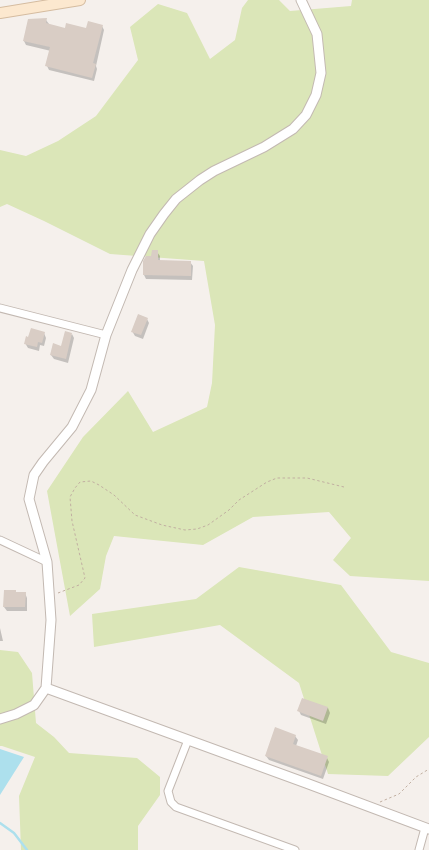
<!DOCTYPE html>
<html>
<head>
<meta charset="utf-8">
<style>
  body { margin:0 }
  canvas { display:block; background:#f5f0ec }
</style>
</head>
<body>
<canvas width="429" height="850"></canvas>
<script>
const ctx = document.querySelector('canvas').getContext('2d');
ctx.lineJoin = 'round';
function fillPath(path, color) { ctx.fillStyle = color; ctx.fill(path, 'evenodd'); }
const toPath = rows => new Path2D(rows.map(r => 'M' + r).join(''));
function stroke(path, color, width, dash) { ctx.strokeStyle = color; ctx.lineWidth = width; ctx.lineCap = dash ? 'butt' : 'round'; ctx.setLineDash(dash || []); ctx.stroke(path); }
const green = toPath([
  [248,0,279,0,290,11,351,6,352,0,429,0,429,581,350,576,333,560,351,538,329,512,253,517,203,545,114,536,106,556,100,589,70,616,47,491,83,437,128,391,153,432,207,407,212,383,215,325,204,261,110,254,44,221,7,204,0,207,0,150,26,156,58,141,96,116,138,60,130,27,158,4,187,13,210,59,235,40,242,8],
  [239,567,341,585,391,652,429,663,429,737,388,776,328,774,299,683,220,625,94,647,92,614,196,599],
  [0,650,18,652,32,673,36,723,54,737,69,753,137,758,160,777,160,795,138,826,138,850,21,850,19,796,35,757,2,746,0,746]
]);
const water = toPath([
  [0,749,24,757,0,795]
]);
const shadow = toPath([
  [46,20,49,24,48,25,66,30,87,30,102,26,104,30,96,66,97,69,94,81,49,70,47,66,51,51,26,45,24,41],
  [157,252,160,256,160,262,190,262,193,266,192,280,146,279,144,275,153,257],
  [147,319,149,323,143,339,135,336,132,331],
  [44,333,46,338,44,346,40,345,39,351,28,348,25,343],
  [72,334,74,338,68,363,54,359,51,355,62,347],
  [25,593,27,598,27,611,7,611,4,607],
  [0,628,3,641,0,641],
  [303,699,328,708,330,713,326,724,301,715,299,711],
  [295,736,298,740,296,746,327,758,329,762,323,779,269,760,266,756]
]);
const stream = toPath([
  [0,823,14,833,27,850]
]);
const building = toPath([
  [47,18,46,23,65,28,66,23,86,28,88,21,103,25,93,63,96,64,92,78,45,66,50,47,23,41,28,19],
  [152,250,158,250,158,260,191,261,191,276,143,275,143,261,146,256,151,256],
  [138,314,148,318,141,335,131,332],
  [31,328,45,332,42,343,38,342,37,347,24,344,26,336,28,337],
  [65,331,72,333,66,359,50,355,53,343,61,346],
  [4,590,16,590,16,592,26,592,25,607,3,607],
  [302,698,328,707,323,721,297,711],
  [275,727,296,735,293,744,328,756,321,776,265,756]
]);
const path = toPath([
  [58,593,79,585,85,578,72,521,70,497,75,488,80,482,91,481,99,485,114,495,135,515,162,525,185,530,197,529,208,525,229,510,239,500,267,482,277,478,307,478,344,487],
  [380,802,399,794,416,777,429,769]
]);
const minor = toPath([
  [0,308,106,335],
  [0,540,47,562],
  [188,740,168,791,171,802,176,807,295,850],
  [419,850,425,828]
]);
const tertiary = toPath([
  [46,688,306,783,429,829],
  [0,719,16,714,34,705,46,688,51,620,47,562,29,499,34,475,43,462,72,427,91,390,106,335,132,270,150,234,164,214,176,199,200,180,214,171,264,147,293,129,306,115,316,95,321,73,317,34,301,0]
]);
const secondary = toPath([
  [0,13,80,0]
]);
fillPath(green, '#dbe6b8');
fillPath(water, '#ade0ed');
fillPath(shadow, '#0003');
stroke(stream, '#ade0ed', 2.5);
fillPath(building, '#d9cdc5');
stroke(minor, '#c3b9b2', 9);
stroke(tertiary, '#c3b9b2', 11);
stroke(secondary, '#d5bca0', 12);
stroke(path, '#c1afa1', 1, [2.5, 2.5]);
stroke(minor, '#fff', 7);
stroke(tertiary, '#fff', 9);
stroke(secondary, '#fce8cf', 10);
</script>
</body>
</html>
